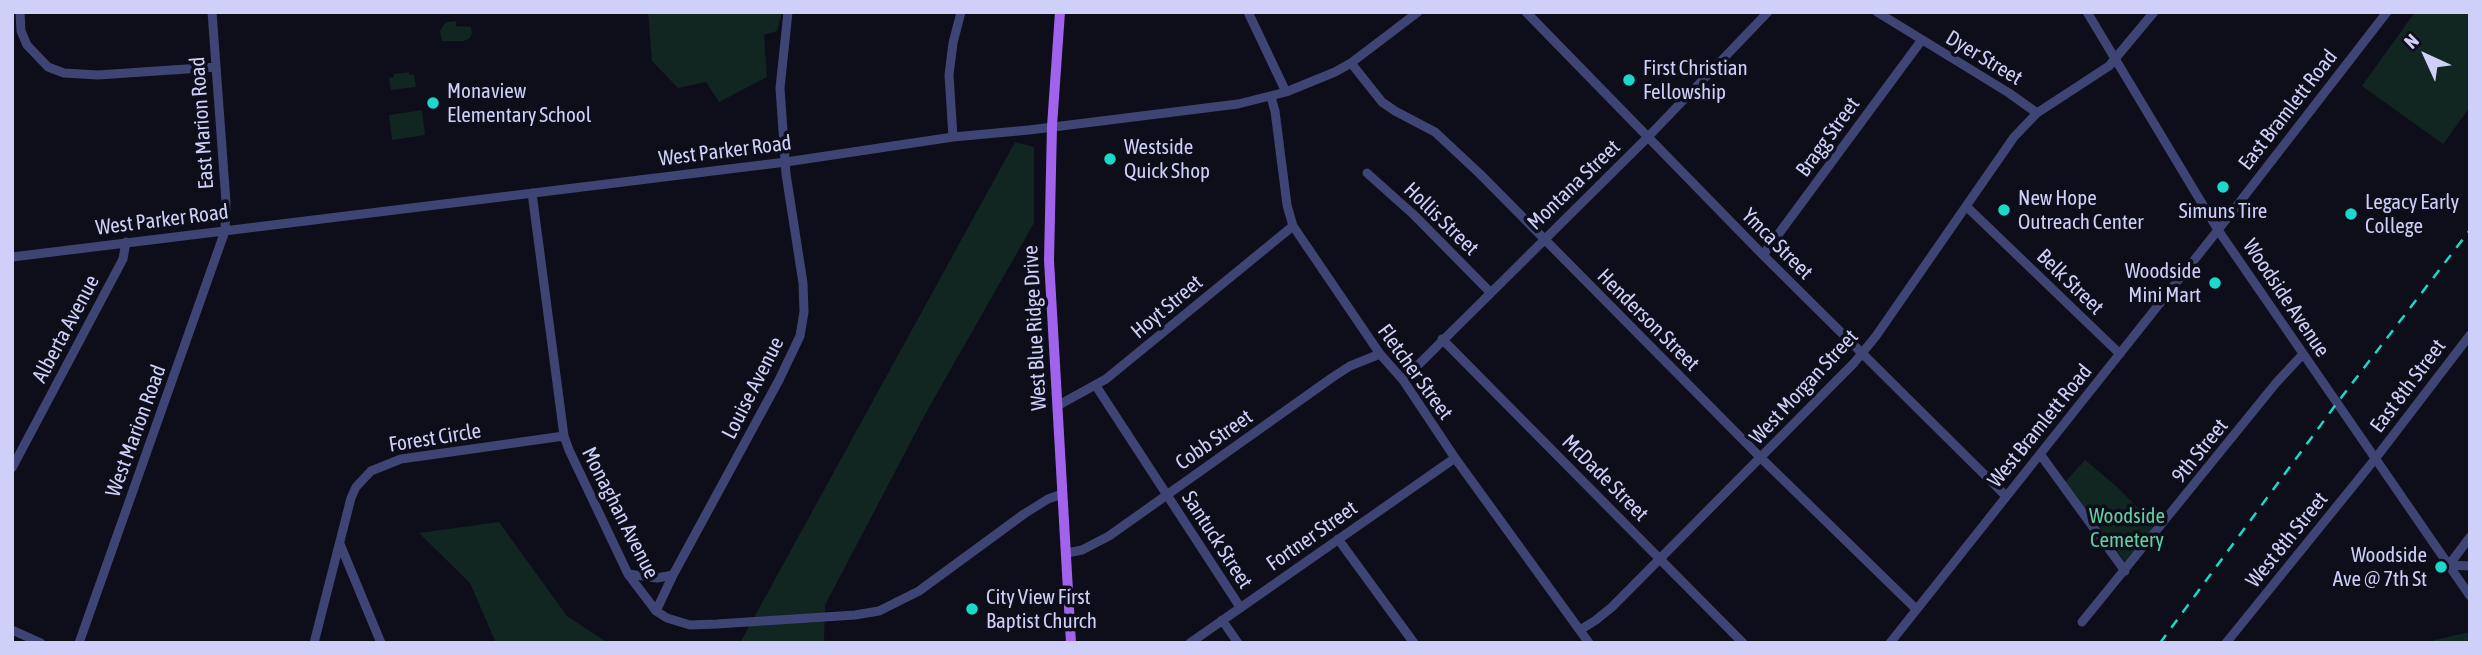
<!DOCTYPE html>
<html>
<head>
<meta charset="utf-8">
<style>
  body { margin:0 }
  #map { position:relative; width:2482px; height:655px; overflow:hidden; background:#0e0e1b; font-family:"Asap Condensed",sans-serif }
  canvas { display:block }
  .frame { position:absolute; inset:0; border:14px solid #ced0f9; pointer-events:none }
  .north { position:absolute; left:2391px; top:21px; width:70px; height:70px; -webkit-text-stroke:5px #0e0e1b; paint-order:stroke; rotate:315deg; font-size:19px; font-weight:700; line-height:28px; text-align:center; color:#ced0f9 }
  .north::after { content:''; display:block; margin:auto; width:24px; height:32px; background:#ced0f9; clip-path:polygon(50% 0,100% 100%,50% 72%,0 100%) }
</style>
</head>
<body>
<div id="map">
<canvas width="2482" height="655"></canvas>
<div class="frame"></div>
<div class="north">N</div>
</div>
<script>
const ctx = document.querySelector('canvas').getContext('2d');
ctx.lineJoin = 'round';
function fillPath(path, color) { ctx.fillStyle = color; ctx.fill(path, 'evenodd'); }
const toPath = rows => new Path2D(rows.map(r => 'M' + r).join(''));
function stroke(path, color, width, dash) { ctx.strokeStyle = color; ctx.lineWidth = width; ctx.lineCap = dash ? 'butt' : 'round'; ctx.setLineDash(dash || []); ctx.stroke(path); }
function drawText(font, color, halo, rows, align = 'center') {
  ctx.font = font + ' "Asap Condensed",sans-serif'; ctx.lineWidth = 7; ctx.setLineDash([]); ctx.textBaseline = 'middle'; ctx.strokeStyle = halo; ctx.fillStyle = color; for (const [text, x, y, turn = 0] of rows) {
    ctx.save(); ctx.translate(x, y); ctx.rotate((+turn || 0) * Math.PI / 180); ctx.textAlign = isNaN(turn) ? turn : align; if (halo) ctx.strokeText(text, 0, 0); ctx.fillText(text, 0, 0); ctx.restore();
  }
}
const green = toPath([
  [648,12,782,12,777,31,764,35,767,77,719,102,706,82,678,88,652,61],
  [2415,12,2470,12,2470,107,2443,144,2362,86],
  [456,21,456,26,471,27,472,33,469,39,463,41,442,41,440,31,443,26,447,22],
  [409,72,409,75,414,74,416,87,391,90,389,78,394,77,394,74],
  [422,110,425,135,392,140,389,115],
  [1015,142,1034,147,1034,223,928,409,825,605,824,643,740,643],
  [2085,460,2116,486,2157,527,2126,563,2065,482],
  [499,522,567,616,608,643,496,643,470,583,419,533],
  [2470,632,2470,643,2427,643,2435,640]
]);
const minor = toPath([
  [20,12,21,31,27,45,48,67,64,73,98,75,216,67],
  [1248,12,1286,92],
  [1526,12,1763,255,2006,496],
  [1877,12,2009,93,2037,113],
  [2087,12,2218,230,2470,596],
  [1351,63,1382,102,1395,111,1435,132,1480,174,1761,458,1916,609],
  [1271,97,1275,111,1287,205,1293,226,1380,354,1403,380,1455,458,1589,643],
  [953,137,949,75,953,43,961,12],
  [1367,173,1414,215,1490,292],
  [532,193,564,436,569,450,628,574,656,611,667,618,690,625,717,624,855,615,879,611,919,591,1024,514,1048,499,1062,494],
  [1966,206,2120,354],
  [1763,255,1921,41],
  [12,257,786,162,953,137,1029,130,1238,104,1286,92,1335,72,1351,63,1418,12],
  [1442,339,1743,643],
  [1403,380,1647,138,1768,12],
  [1096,386,1240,607],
  [1057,406,1106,379,1293,226],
  [2040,454,2125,571],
  [12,468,123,259,126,242],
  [1338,539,1414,643],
  [340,544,381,643],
  [1067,553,1082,550,1109,536,1333,377,1350,366,1380,354],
  [2449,565,2470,537],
  [2449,565,2470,566],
  [628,574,657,578,673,575,779,380,800,336,804,312,803,283,786,174,780,88,788,12],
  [656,611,673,575],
  [1222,620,1238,643],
  [2082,622,2276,383,2303,354],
  [12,630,41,643],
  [1580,630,1596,620,1612,607,1854,363,1876,336,2014,137,2037,113,2109,66,2154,12],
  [79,643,225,231,226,202,212,12],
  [314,643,351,498,356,487,371,471,401,459,564,436],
  [1190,643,1455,458],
  [1890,643,2218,230,2387,12],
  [2226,643,2375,459,2470,335]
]);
const major = toPath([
  [1060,12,1052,126,1049,260,1071,643]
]);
const rail = toPath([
  [2160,643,2337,403,2470,230]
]);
const markers = [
  [1629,80,7,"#1ad9cb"],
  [433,103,7,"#1ad9cb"],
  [1110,159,7,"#1ad9cb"],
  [2223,187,7,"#1ad9cb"],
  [2004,210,7,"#1ad9cb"],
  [2351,214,7,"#1ad9cb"],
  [2215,283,7,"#1ad9cb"],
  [2441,567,7,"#1ad9cb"],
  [972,609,7,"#1ad9cb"]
];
const streetNames = [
  ["Dyer Street",1984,58,31],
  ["East Bramlett Road",2288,110,-52],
  ["East Marion Road",202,123,-94],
  ["Bragg Street",1828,137,-54],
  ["West Parker Road",725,151,-7],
  ["Montana Street",1574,185,-44],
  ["Hollis Street",1441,219,44],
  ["West Parker Road",162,220,-7],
  ["Ymca Street",1777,244,45],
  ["Belk Street",2070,282,44],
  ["Woodside Avenue",2286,298,56],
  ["Hoyt Street",1167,307,-40],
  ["Henderson Street",1648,320,45],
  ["West Blue Ridge Drive",1035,328,-93],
  ["Alberta Avenue",66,329,-62],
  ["Fletcher Street",1415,372,54],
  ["East 8th Street",2408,386,-53],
  ["West Morgan Street",1804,387,-47],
  ["Louise Avenue",753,388,-63],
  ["West Bramlett Road",2040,426,-51],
  ["West Marion Road",136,431,-70],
  ["Forest Circle",435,438,-9],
  ["Cobb Street",1214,440,-35],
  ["9th Street",2200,451,-51],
  ["McDade Street",1605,478,45],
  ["Monaghan Avenue",620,513,63],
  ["Fortner Street",1312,536,-35],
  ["Santuck Street",1217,540,57],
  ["West 8th Street",2287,540,-51]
];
const poiNames = [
  ["First Christian",1643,68],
  ["Fellowship",1643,92],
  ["Monaview",447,91],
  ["Elementary School",447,115],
  ["Westside",1124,147],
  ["Quick Shop",1124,171],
  ["New Hope",2018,198],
  ["Outreach Center",2018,222],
  ["Legacy Early",2365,202],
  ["College",2365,226],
  ["Simuns Tire",2223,211,"center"],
  ["Woodside",2201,271,"right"],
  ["Mini Mart",2201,295,"right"],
  ["Woodside",2427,555,"right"],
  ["Ave @ 7th St",2427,579,"right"],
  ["City View First",986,597],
  ["Baptist Church",986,621]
];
const parkNames = [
  ["Woodside",2127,516],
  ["Cemetery",2127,540]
];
fillPath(green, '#112521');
stroke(minor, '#3e4575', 9);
stroke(major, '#a162ec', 10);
stroke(rail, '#1ad9cb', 2.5, [10, 9]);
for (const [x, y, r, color] of markers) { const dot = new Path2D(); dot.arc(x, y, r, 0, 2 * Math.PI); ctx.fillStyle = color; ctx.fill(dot); stroke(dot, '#0e0e1b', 2.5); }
drawText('21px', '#ced0f9', '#0e0e1b', streetNames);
drawText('21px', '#ced0f9', '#0e0e1b', poiNames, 'left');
drawText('21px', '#64cfa2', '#0e0e1b', parkNames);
</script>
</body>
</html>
